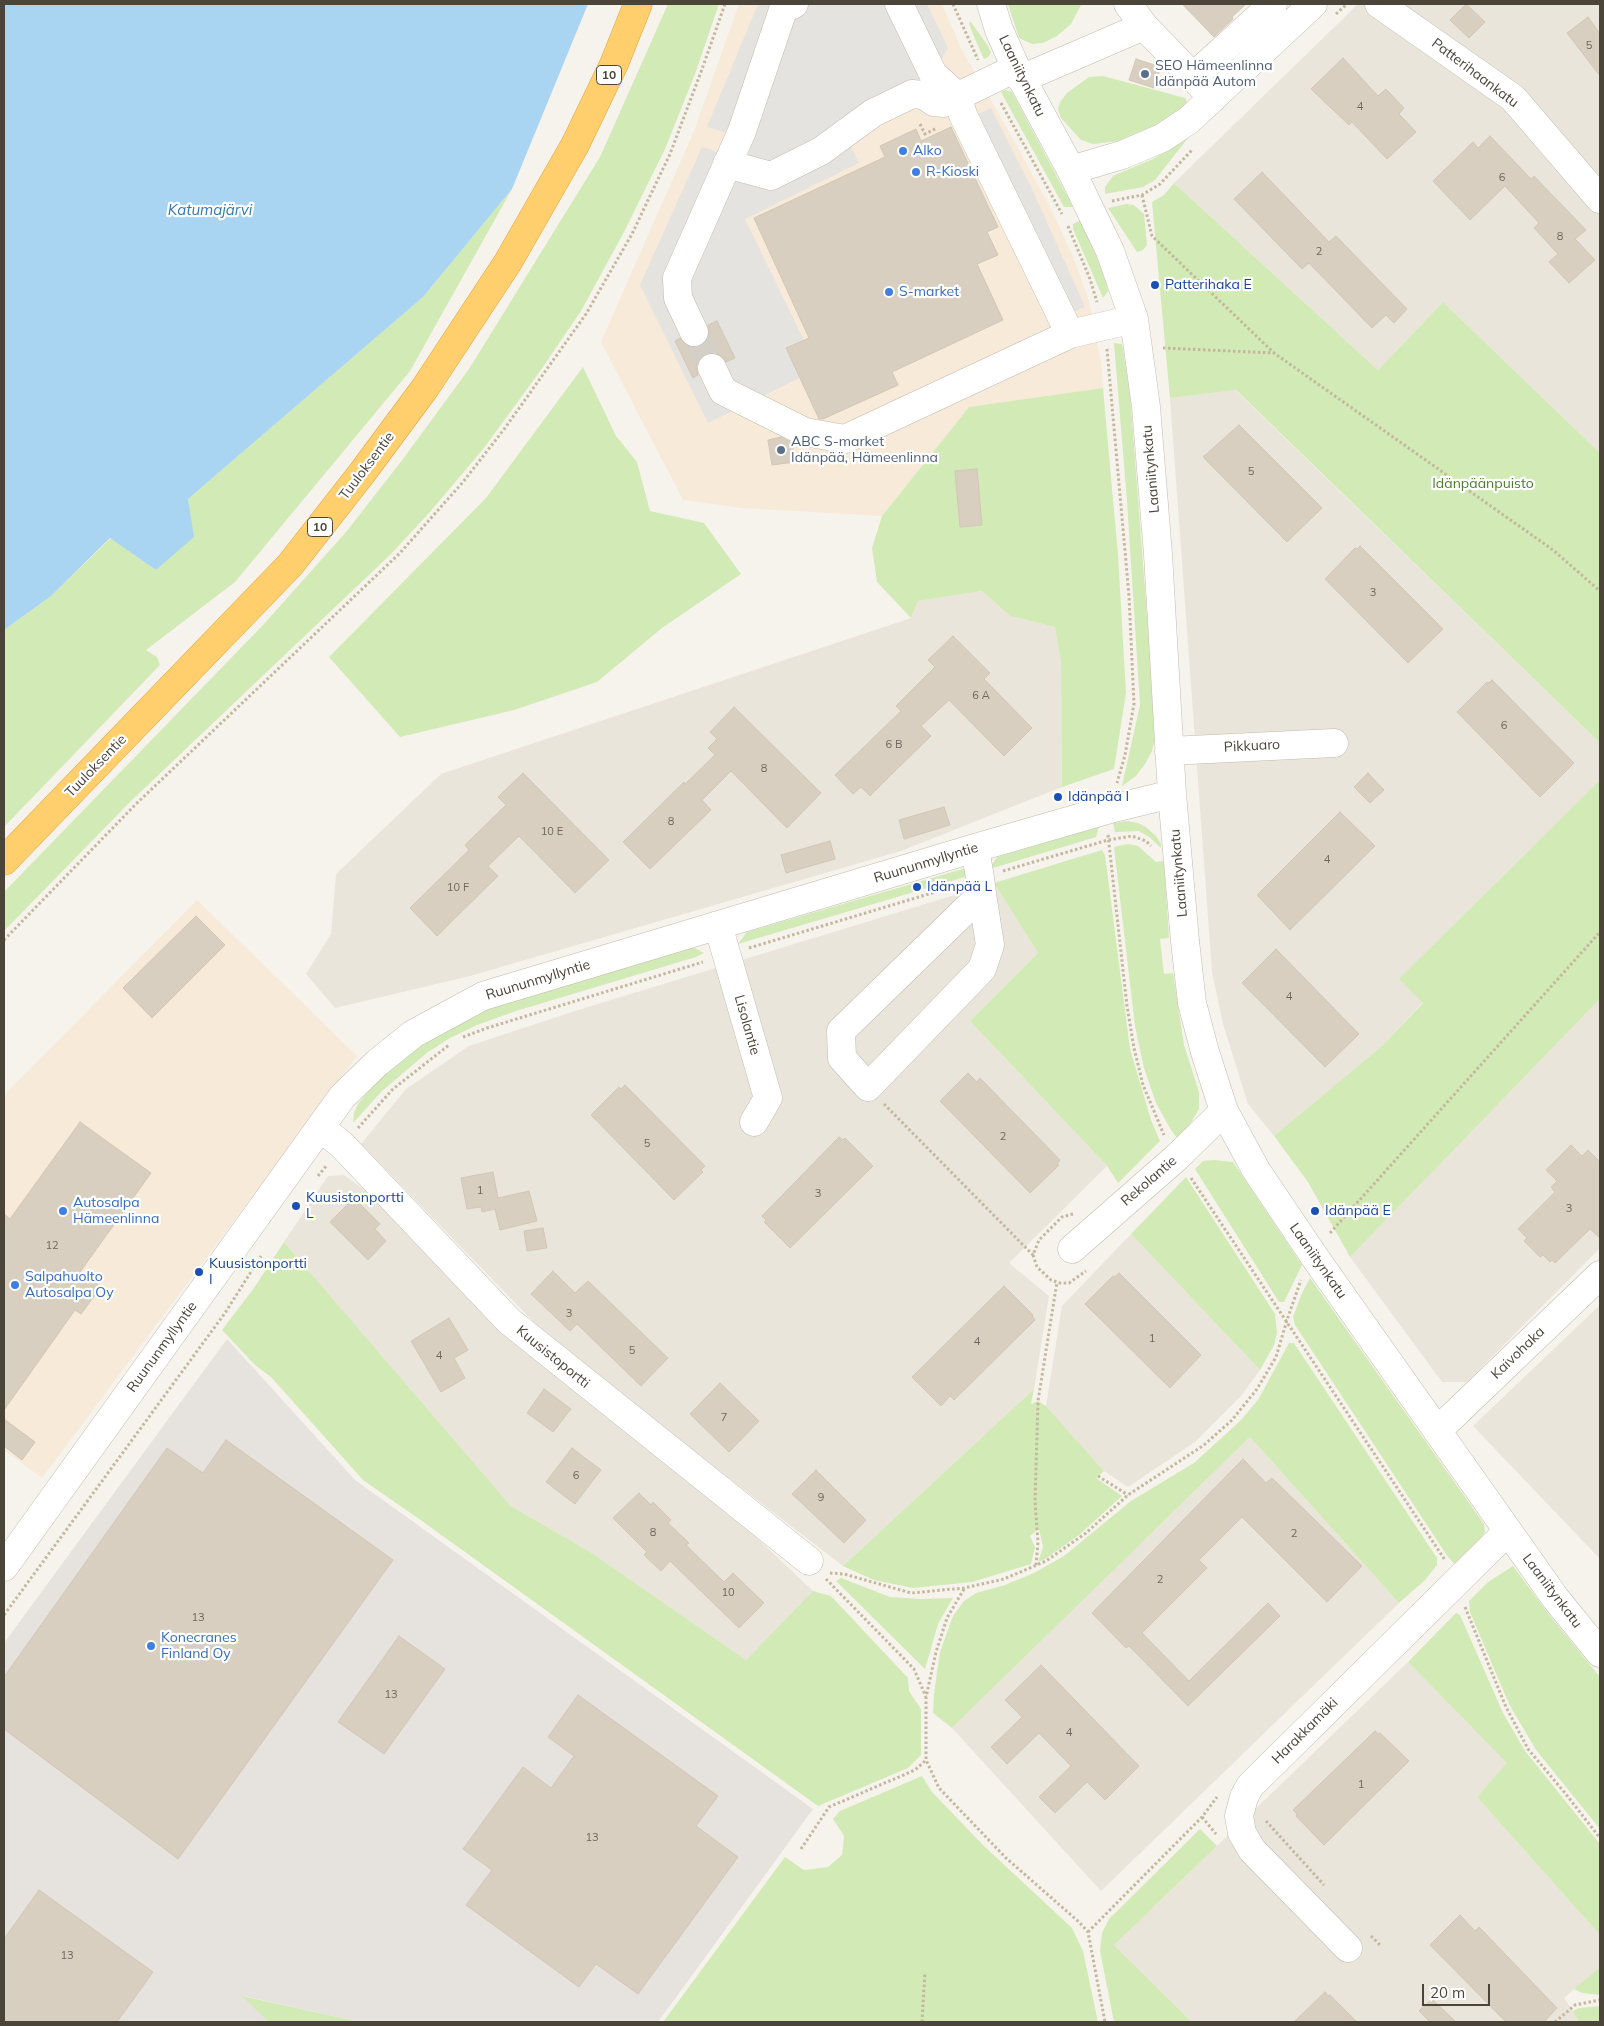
<!DOCTYPE html>
<html>
<head>
<meta charset="utf-8">
<style>
  body { margin:0 }
  #map { position:relative; width:1604px; height:2026px; overflow:hidden; background:#f6f3ec; font-family:Mulish,sans-serif }
  canvas { display:block }
  .frame { position:absolute; inset:0; border:5px solid #4b4439; pointer-events:none }
  .scale { position:absolute; left:1422px; top:1984px; width:68px; height:22px; box-sizing:border-box; border:2px solid #4b4439; border-top:0; padding-left:6px; font-size:15px; line-height:18px; white-space:nowrap; color:#4b4439; -webkit-text-stroke:4px #fff; paint-order:stroke }
</style>
</head>
<body>
<div id="map">
<canvas width="1604" height="2026"></canvas>
<div class="frame"></div>
<div class="scale">20 m</div>
</div>
<script>
const ctx = document.querySelector('canvas').getContext('2d');
ctx.lineJoin = 'round';
function fillPath(path, color) { ctx.fillStyle = color; ctx.fill(path, 'evenodd'); }
const toPath = rows => new Path2D(rows.map(r => 'M' + r).join(''));
function stroke(path, color, width, dash) { ctx.strokeStyle = color; ctx.lineWidth = width; ctx.lineCap = dash ? 'butt' : 'round'; ctx.setLineDash(dash || []); ctx.stroke(path); }
function drawText(font, color, halo, rows, align = 'center') {
  ctx.font = font + ' Mulish,sans-serif'; ctx.lineWidth = 4.5; ctx.setLineDash([]); ctx.textBaseline = 'middle'; ctx.strokeStyle = halo; ctx.fillStyle = color; for (const [text, x, y, turn = 0] of rows) {
    ctx.save(); ctx.translate(x, y); ctx.rotate((+turn || 0) * Math.PI / 180); ctx.textAlign = isNaN(turn) ? turn : align; if (halo) ctx.strokeText(text, 0, 0); ctx.fillText(text, 0, 0); ctx.restore();
  }
}
const residential = toPath([
  [1358,4,1600,4,1600,453,1443,302,1378,370,1174,183],
  [1235,390,1600,743,1600,780,1400,979,1423,1002,1383,1045,1274,1136,1248,1104,1223,1024,1212,972,1170,398],
  [982,591,1010,616,1055,627,1061,662,1062,787,901,851,470,976,335,1008,306,974,331,934,336,874,441,774,911,618,918,601],
  [994,883,1038,953,970,1021,1107,1166,1009,1263,1049,1296,1034,1389,843,1566,556,1345,361,1144,406,1089,469,1046,575,1011],
  [1600,999,1600,1248,1467,1382,1442,1382,1350,1257],
  [344,1175,392,1210,520,1348,703,1487,813,1591,746,1660,592,1553,511,1506,284,1242,328,1176],
  [1131,1234,1260,1370,1241,1396,1195,1442,1128,1487,1104,1471,1046,1406,1062,1306],
  [1600,1305,1600,1559,1473,1426],
  [1250,1437,1399,1603,1101,1891,952,1728],
  [1408,1662,1508,1763,1477,1797,1600,1935,1600,1967,1564,1998,1580,2021,1192,2022,1114,1945]
]);
const commercial = toPath([
  [739,4,942,4,961,48,1017,146,1052,211,1075,261,1089,301,1101,362,1103,388,969,407,882,516,742,508,683,500,601,342,694,131],
  [197,900,357,1056,42,1478,4,1450,4,1095]
]);
const industrial = toPath([
  [227,1339,355,1480,813,1809,658,2022,360,2022,244,1996,269,2022,4,2022,4,1643]
]);
const green = toPath([
  [668,4,719,4,695,74,665,149,624,232,581,311,538,374,484,448,429,513,391,554,131,801,4,931,4,892,264,624,346,532,403,459,469,369,600,157],
  [1008,4,1081,4,1081,5,1071,24,1057,36,1043,43,1032,44,1019,38],
  [971,22,988,46,991,53,988,57,984,59,972,32,969,23],
  [1103,76,1185,98,1187,102,1183,110,1161,125,1120,141,1093,144,1081,140,1061,118,1058,109,1060,102,1067,93,1089,77],
  [1005,90,1012,92,1073,207,1064,207,1001,92],
  [1188,138,1155,180,1143,187,1105,194,1105,187,1113,176,1153,159],
  [1174,183,1378,370,1443,302,1600,453,1600,743,1236,390,1170,398,1152,202,1164,195],
  [512,189,410,371,235,582,146,650,157,657,160,665,4,827,4,630,51,596,111,538,156,570,193,537,188,499,423,297],
  [1126,204,1134,205,1144,214,1147,245,1143,250,1137,252,1108,208],
  [1081,220,1104,275,1108,291,1103,298,1073,229,1073,224],
  [1114,343,1122,344,1130,394,1156,734,1152,751,1145,764,1136,776,1122,786,1140,705,1127,501],
  [583,367,616,436,637,462,650,511,704,523,741,574,662,628,597,682,514,710,400,737,329,657,486,498],
  [1103,388,1118,555,1126,693,1114,769,1062,787,1061,662,1055,627,1010,616,982,591,918,601,911,618,877,582,872,548,882,516,969,407],
  [1600,780,1600,999,1350,1257,1308,1182,1274,1136,1383,1045,1423,1003,1399,979],
  [1127,821,1138,823,1146,827,1156,836,1161,844,1161,848,1149,837,1139,831,1115,832,1113,823],
  [1099,827,1096,837,993,868,992,865,997,857],
  [1128,844,1138,846,1156,862,1164,861,1169,938,1160,939,1164,974,1173,973,1184,1045,1199,1092,1199,1109,1189,1126,1177,1138,1171,1130,1156,1103,1144,1068,1135,1026,1114,847],
  [1102,850,1105,855,1130,1049,1151,1120,1160,1141,1118,1183,1107,1166,970,1021,1038,953,994,883],
  [966,868,968,876,738,944,747,932],
  [693,947,704,953,696,957,516,1011,477,1025,450,1038,428,1052,382,1091,353,1123,354,1113,358,1104,376,1082,407,1054,467,1019,490,1008],
  [1214,1160,1233,1162,1302,1265,1284,1302,1279,1302,1195,1169,1203,1161],
  [1186,1177,1275,1314,1277,1333,1274,1345,1260,1370,1131,1234],
  [284,1242,511,1506,592,1553,746,1660,813,1591,831,1596,908,1678,909,1691,921,1709,921,1755,908,1768,818,1806,422,1521,363,1480,271,1377,255,1365,222,1330,254,1288],
  [1310,1278,1484,1524,1485,1532,1481,1538,1455,1564,1448,1557,1295,1325,1293,1317,1302,1293],
  [1289,1343,1294,1343,1437,1558,1437,1565,1425,1580,1399,1603,1250,1437,952,1728,933,1713,934,1694,940,1652,953,1616,964,1601,976,1593,1005,1585,1034,1573,1064,1556,1131,1501,1194,1463,1240,1421,1258,1400],
  [1034,1389,1031,1404,1038,1401,1046,1406,1104,1471,1096,1478,1122,1496,1079,1535,1045,1559,1038,1562,1043,1547,1039,1529,1030,1536,1035,1547,1031,1564,972,1582,913,1588,874,1580,843,1566],
  [1513,1566,1550,1616,1600,1677,1600,1829,1536,1750,1509,1704,1470,1612,1469,1601,1488,1582],
  [841,1578,890,1597,920,1599,953,1598,938,1624,925,1669,836,1581],
  [1456,1613,1460,1615,1503,1713,1525,1751,1600,1844,1600,1935,1477,1797,1507,1763,1408,1662],
  [922,1776,932,1792,984,1846,1072,1928,1083,1951,1098,2022,663,2022,785,1857,804,1870,828,1867,842,1855,844,1836,833,1819,840,1811],
  [1200,1829,1217,1846,1114,1945,1192,2022,1114,2022,1100,1951,1102,1933,1109,1919],
  [1600,1967,1600,1995,1582,1993,1574,1989],
  [242,1996,360,2022,269,2022],
  [1600,2006,1600,2022,1579,2022,1573,2011,1579,2008]
]);
const parking = toPath([
  [758,4,927,4,948,48,935,71,837,120,859,163,745,219,818,369,708,423,640,285,702,147,723,154,731,134,707,127],
  [991,108,1033,191,1085,307,1071,313,976,115]
]);
const water = toPath([
  [4,4,588,4,512,189,423,297,188,499,194,537,156,570,110,538,51,596,4,630]
]);
const building = toPath([
  [1182,4,1246,4,1232,17,1233,19,1214,37,1182,4],
  [1466,4,1485,22,1469,38,1450,20,1466,4],
  [1588,17,1600,34,1600,76,1567,33,1588,17],
  [1343,58,1378,96,1386,89,1404,108,1399,114,1416,132,1387,159,1352,122,1349,125,1311,89,1343,58],
  [1136,59,1161,67,1154,88,1129,80,1136,59],
  [951,127,998,227,987,232,998,255,977,264,1003,320,892,372,898,385,823,419,819,419,786,348,809,338,754,218,885,157,880,146,916,129,921,141,951,127],
  [1490,136,1531,179,1534,176,1586,230,1575,239,1595,260,1569,283,1549,262,1558,254,1534,228,1539,223,1505,186,1470,220,1433,181,1473,142,1478,148,1490,136],
  [1262,172,1329,242,1336,236,1407,309,1394,323,1386,315,1372,328,1309,263,1302,269,1234,199,1262,172],
  [717,321,735,358,726,362,720,355,713,352,706,354,699,360,696,367,698,375,693,378,675,341,680,338,685,344,692,347,701,346,707,340,709,334,708,325,717,321],
  [1239,425,1322,508,1287,542,1203,457,1239,425],
  [781,437,792,443,795,462,772,465,768,440,781,437],
  [977,469,982,525,960,527,955,471,977,469],
  [1360,546,1443,629,1408,663,1325,579,1355,548,1357,549,1360,546],
  [953,636,990,673,984,679,1032,728,1004,756,949,700,921,726,931,736,897,769,870,796,861,787,853,794,835,775,901,711,896,706,935,667,928,660,953,636],
  [1492,680,1574,763,1540,797,1457,712,1487,682,1489,683,1492,680],
  [734,707,821,793,787,828,731,771,702,800,711,810,650,869,623,842,684,782,685,784,715,755,708,748,717,739,710,732,734,707],
  [523,773,609,860,575,893,519,836,488,866,498,876,437,936,410,908,469,850,465,845,506,805,498,797,523,773],
  [1368,773,1384,790,1370,803,1354,787,1368,773],
  [944,807,950,825,904,839,899,820,944,807],
  [1340,812,1375,846,1290,930,1257,895,1340,812],
  [830,841,835,859,786,873,781,855,830,841],
  [196,916,225,945,152,1018,123,988,196,916],
  [1276,949,1359,1034,1325,1067,1242,983,1276,949],
  [968,1073,977,1082,980,1078,1060,1160,1057,1164,1059,1165,1030,1193,940,1101,968,1073],
  [625,1085,705,1166,701,1170,703,1172,674,1200,591,1115,619,1087,621,1089,625,1085],
  [80,1122,151,1173,80,1272,101,1287,81,1314,75,1310,4,1410,4,1214,10,1219,80,1122],
  [839,1137,843,1140,845,1138,873,1166,790,1248,764,1222,766,1220,762,1216,839,1137],
  [1571,1145,1582,1156,1588,1150,1600,1162,1600,1238,1590,1229,1555,1263,1552,1260,1550,1262,1543,1255,1540,1257,1524,1241,1527,1238,1518,1229,1555,1192,1551,1187,1557,1181,1546,1170,1571,1145],
  [493,1172,498,1198,529,1191,537,1221,500,1230,495,1209,482,1212,481,1207,467,1209,461,1178,493,1172],
  [354,1198,380,1224,375,1229,386,1241,368,1260,330,1222,354,1198],
  [543,1228,547,1248,527,1251,524,1231,543,1228],
  [553,1271,575,1293,588,1281,668,1358,641,1386,577,1324,570,1331,531,1294,553,1271],
  [1119,1273,1201,1355,1170,1388,1085,1304,1113,1276,1115,1277,1119,1273],
  [1004,1286,1033,1315,1032,1316,1035,1320,954,1400,950,1396,941,1406,912,1377,1004,1286],
  [449,1318,468,1350,454,1358,465,1378,441,1392,411,1341,449,1318],
  [720,1383,759,1421,729,1452,690,1414,720,1383],
  [544,1389,571,1409,553,1432,527,1413,544,1389],
  [4,1419,35,1442,22,1460,4,1446,4,1419],
  [226,1440,393,1560,178,1859,4,1729,4,1677,167,1448,203,1473,226,1440],
  [572,1448,601,1470,575,1504,546,1482,572,1448],
  [1243,1459,1266,1483,1272,1478,1362,1566,1327,1602,1242,1517,1199,1560,1207,1568,1142,1633,1189,1681,1268,1603,1280,1616,1188,1706,1129,1646,1126,1648,1092,1613,1243,1459],
  [816,1470,866,1520,844,1543,792,1494,816,1470],
  [639,1493,651,1505,653,1502,671,1520,668,1523,689,1543,686,1545,724,1582,733,1573,764,1603,739,1628,670,1561,661,1571,644,1555,647,1552,613,1518,639,1493],
  [399,1636,445,1669,384,1754,338,1722,399,1636],
  [1041,1665,1139,1766,1105,1800,1087,1782,1055,1813,1039,1797,1071,1766,1039,1733,1007,1764,991,1747,1022,1717,1005,1700,1041,1665],
  [578,1695,718,1796,696,1826,738,1857,638,1994,596,1964,579,1987,466,1905,492,1870,463,1849,523,1767,551,1788,574,1756,548,1737,578,1695],
  [1375,1731,1378,1734,1380,1733,1409,1761,1324,1845,1296,1816,1297,1814,1293,1810,1375,1731],
  [39,1890,153,1972,117,2022,4,2022,4,1939,39,1890],
  [1460,1915,1475,1931,1479,1927,1557,2008,1544,2022,1506,2022,1430,1945,1460,1915],
  [1325,1992,1328,1996,1330,1995,1357,2022,1294,2022,1325,1992],
  [1432,1999,1456,2022,1430,2022,1419,2011,1432,1999]
]);
const minorTunnel = toPath([
  [694,332,712,368]
]);
const path = toPath([
  [953,4,978,60],
  [1336,14,1347,4],
  [1001,103,1062,214],
  [920,124,925,134,937,128],
  [1142,195,1152,236,1274,353,1553,550,1600,591],
  [1112,201,1142,195,1160,184,1192,150],
  [1068,226,1090,279,1097,302],
  [1163,348,1274,353],
  [1107,349,1129,596,1134,704,1125,755,1117,783],
  [1108,835,1127,1006,1134,1048,1143,1085,1164,1135],
  [1003,871,1108,840,1132,836,1146,841,1151,846],
  [4,940,136,804,400,553,463,482,505,428,586,314,632,234,670,154,701,72,725,4],
  [749,948,952,887],
  [463,1037,487,1028,703,962],
  [884,1104,1033,1255],
  [358,1128,393,1089,449,1045],
  [318,1176,327,1165],
  [1191,1178,1445,1560],
  [1073,1214,1062,1217,1039,1240,1033,1255,1037,1267,1051,1280,1060,1283,1069,1283,1086,1271],
  [1330,1233,1600,932],
  [1098,1476,1128,1495],
  [1036,1565,1038,1542,1035,1501,1038,1401,1057,1282],
  [830,1573,844,1574,911,1593,964,1588,1004,1579,1046,1561,1086,1533,1128,1495,1204,1445,1232,1420,1257,1389,1276,1357,1287,1320,1301,1280],
  [826,1579,914,1669,926,1697],
  [964,1589,947,1618,936,1652,926,1697,926,1760,939,1788,1006,1858,1079,1922,1088,1932,1105,2022],
  [1465,1607,1506,1707,1528,1749,1565,1793,1600,1838],
  [4,1615,225,1313,261,1256],
  [1202,1817,1216,1834],
  [1266,1821,1324,1885],
  [801,1849,829,1807,915,1770,926,1760],
  [1088,1932,1202,1817,1217,1797],
  [1371,1936,1380,1945],
  [922,2022,925,1972],
  [1555,2022,1575,2005,1600,2000]
]);
const minor = toPath([
  [899,4,933,74,958,97,963,115,1070,334,1134,319],
  [991,4,999,30,1016,68,1071,170,1110,251,1134,319,1146,407,1158,554,1172,794,1185,941,1192,1003,1205,1052,1224,1111,1256,1170,1316,1259,1556,1599,1600,1653],
  [1128,4,1144,26],
  [1379,4,1513,98,1600,199],
  [1193,77,1273,4],
  [1021,79,1144,26,1213,98],
  [727,164,771,176,821,151,873,113,912,94,924,95,934,102,944,103,1016,68],
  [1071,170,1122,155,1162,138,1189,120,1313,4],
  [694,332,678,298,677,278,742,131,783,10,794,4],
  [712,368,723,391,805,432,845,439,1070,334],
  [1169,751,1334,743],
  [975,848,980,878,982,894,990,945,982,969,868,1087,842,1058,841,1031,982,894],
  [718,925,768,1098,754,1122],
  [321,1128,342,1145,509,1321,809,1561],
  [1072,1249,1177,1157,1224,1111],
  [1437,1431,1600,1275],
  [4,1567,342,1097,377,1063,413,1034,483,996,975,848,1110,809,1172,794],
  [1348,1948,1252,1850,1242,1833,1239,1816,1244,1797,1250,1786,1508,1531]
]);
const highway = toPath([
  [4,861,290,565,362,473,425,388,508,262,575,145,614,64,638,4]
]);
const markers = [
  [1145,74,5,"#5c6f8a"],
  [903,151,5,"#3f7fe0"],
  [916,172,5,"#3f7fe0"],
  [1155,285,5,"#1a4fb4"],
  [889,292,5,"#3f7fe0"],
  [781,450,5,"#5c6f8a"],
  [1058,797,5,"#1a4fb4"],
  [917,887,5,"#1a4fb4"],
  [296,1206,5,"#1a4fb4"],
  [63,1211,5,"#3f7fe0"],
  [1315,1211,5,"#1a4fb4"],
  [199,1272,5,"#1a4fb4"],
  [15,1285,5,"#3f7fe0"],
  [151,1646,5,"#3f7fe0"]
];
const numberNames = [
  ["5",1589,46],
  ["4",1360,107],
  ["6",1502,178],
  ["8",1560,237],
  ["2",1319,252],
  ["5",1251,472],
  ["3",1373,593],
  ["6 A",981,696],
  ["6",1504,726],
  ["6 B",894,745],
  ["8",764,769],
  ["8",671,822],
  ["10 E",552,832],
  ["4",1327,860],
  ["10 F",458,888],
  ["4",1289,997],
  ["2",1003,1137],
  ["5",647,1144],
  ["1",480,1191],
  ["3",818,1194],
  ["3",1569,1209],
  ["12",52,1246],
  ["3",569,1314],
  ["1",1152,1339],
  ["4",977,1342],
  ["5",632,1351],
  ["4",439,1356],
  ["7",724,1418],
  ["6",576,1476],
  ["9",821,1498],
  ["8",653,1533],
  ["2",1294,1534],
  ["2",1160,1580],
  ["10",728,1593],
  ["13",198,1618],
  ["13",391,1695],
  ["4",1069,1733],
  ["1",1361,1785],
  ["13",592,1838],
  ["13",67,1956]
];
const shields = [
  [609,75,25],
  [320,527,25]
];
const shieldNames = [
  ["10",609,75],
  ["10",320,527]
];
const serviceNames = [
  ["SEO Hämeenlinna",1155,66],
  ["Idänpää Autom",1155,82],
  ["ABC S-market",791,442],
  ["Idänpää, Hämeenlinna",791,458]
];
const streetNames = [
  ["Patterihaankatu",1475,73,37],
  ["Laaniitynkatu",1022,76,64],
  ["Tuuloksentie",367,466,-53],
  ["Laaniitynkatu",1151,469,-95],
  ["Pikkuaro",1252,746,-3],
  ["Tuuloksentie",96,766,-46],
  ["Ruununmyllyntie",926,863,-17],
  ["Laaniitynkatu",1179,873,-95],
  ["Ruununmyllyntie",538,980,-17],
  ["Lisolantie",747,1025,74],
  ["Rekolantie",1149,1181,-41],
  ["Laaniitynkatu",1318,1261,55],
  ["Ruununmyllyntie",162,1347,-54],
  ["Kaivohaka",1518,1353,-44],
  ["Kuusistoportti",553,1357,39],
  ["Laaniitynkatu",1552,1591,53],
  ["Harakkamäki",1305,1731,-45]
];
const shopNames = [
  ["Alko",913,151],
  ["R-Kioski",926,172],
  ["S-market",899,292],
  ["Autosalpa",73,1203],
  ["Hämeenlinna",73,1219],
  ["Salpahuolto",25,1277],
  ["Autosalpa Oy",25,1293],
  ["Konecranes",161,1638],
  ["Finland Oy",161,1654]
];
const transitNames = [
  ["Patterihaka E",1165,285],
  ["Idänpää I",1068,797],
  ["Idänpää L",927,887],
  ["Kuusistonportti",306,1198],
  ["L",306,1214],
  ["Idänpää E",1325,1211],
  ["Kuusistonportti",209,1264],
  ["I",209,1280]
];
const parkNames = [
  ["Idänpäänpuisto",1483,484]
];
const waterNames = [
  ["Katumajärvi",210,210]
];
fillPath(residential, '#eae5da');
fillPath(commercial, '#f7ead8');
fillPath(industrial, '#e6e2dd');
fillPath(green, '#d2eab5');
fillPath(parking, '#e5e3e0');
fillPath(water, '#a9d4f2');
fillPath(building, '#d8cfc1');
stroke(building, '#d3c7b4', 1);
stroke(minorTunnel, '#d4d0c8', 28, [28, 14]);
stroke(minor, '#c2bbae', 29);
stroke(highway, '#e0a43c', 29);
stroke(path, '#c4b79f', 3, [2.5, 2.5]);
stroke(minor, '#fff', 28);
stroke(highway, '#ffcf6e', 28);
for (const [x, y, r, color] of markers) { const dot = new Path2D(); dot.arc(x, y, r, 0, 2 * Math.PI); ctx.fillStyle = color; ctx.fill(dot); stroke(dot, '#fff', 2); }
drawText('11px', '#6e675b', null, numberNames);
for (const [x, y, w] of shields) { const box = new Path2D(); box.roundRect(x - w / 2, y - 9.5, w, 19, 4); ctx.fillStyle = '#fff'; ctx.fill(box); stroke(box, '#4b4439', 1); }
drawText('bold 12px', '#4b4439', null, shieldNames);
drawText('14px', '#4e5e75', '#fff', serviceNames, 'left');
drawText('14px', '#4b4439', '#fff', streetNames);
drawText('14px', '#366cbe', '#fff', shopNames, 'left');
drawText('14px', '#164399', '#fff', transitNames, 'left');
drawText('14px', '#4a7f2a', '#fff', parkNames);
drawText('italic 15px', '#2e7ab2', '#fff', waterNames);
</script>
</body>
</html>
